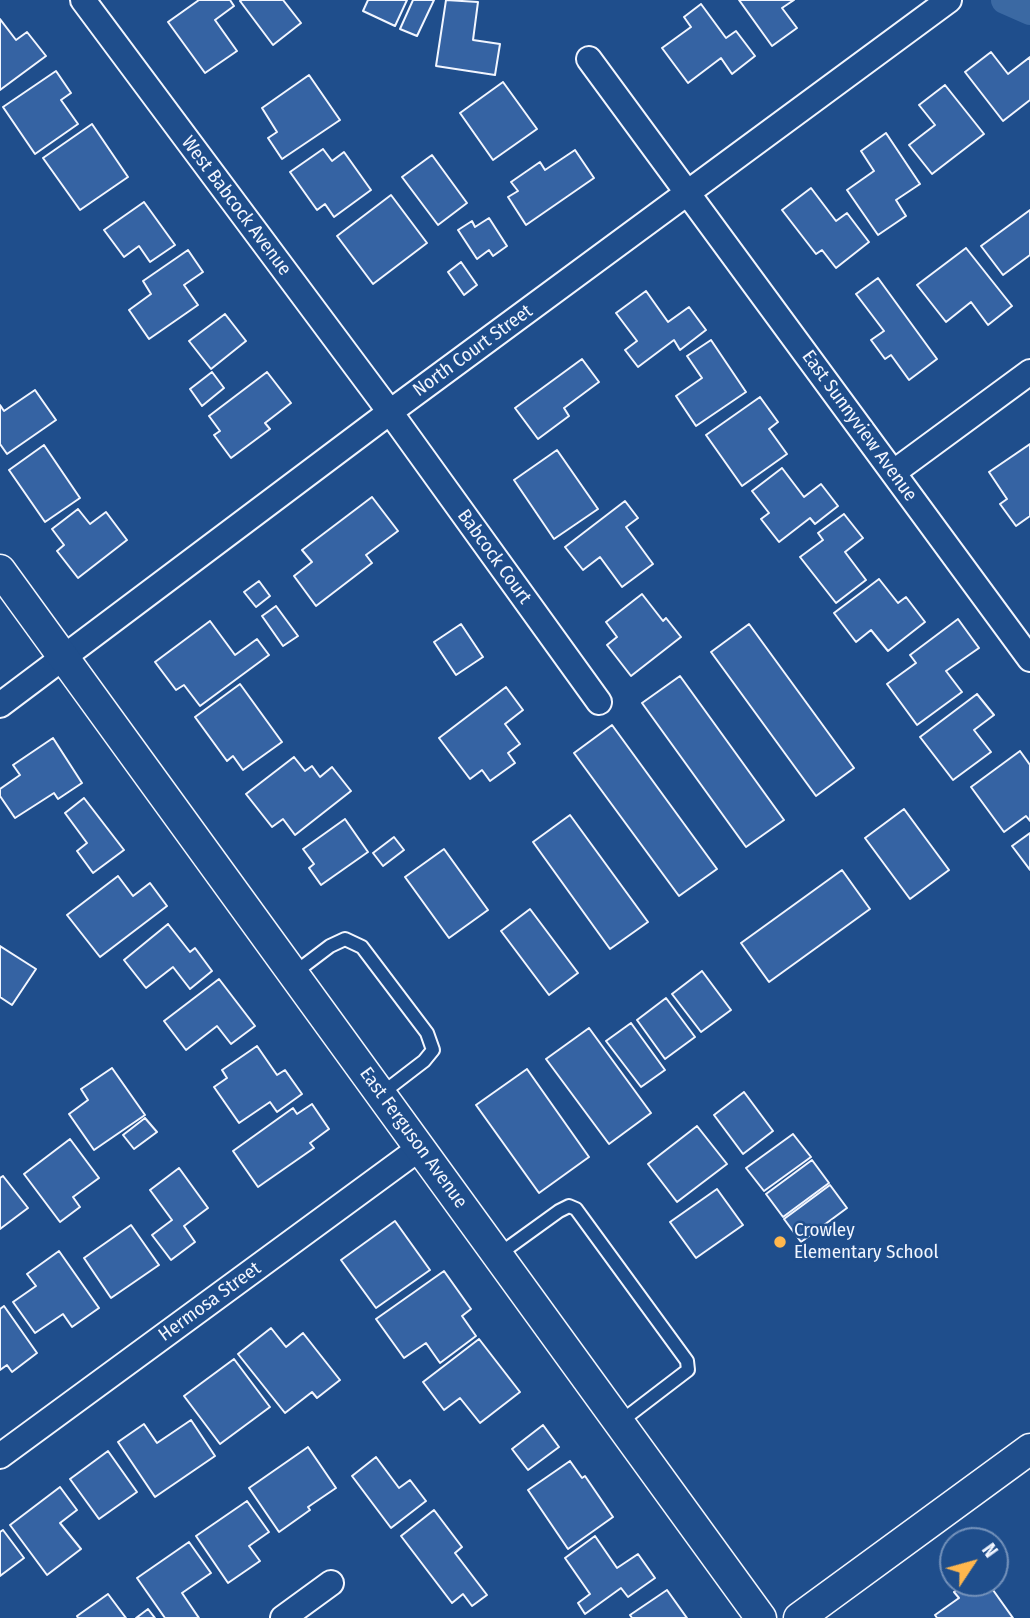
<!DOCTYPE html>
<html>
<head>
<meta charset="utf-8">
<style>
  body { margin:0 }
  #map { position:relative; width:1030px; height:1618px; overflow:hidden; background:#1f4e8c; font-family:"Fira Sans Condensed",sans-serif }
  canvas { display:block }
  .north { position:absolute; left:939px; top:1527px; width:70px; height:70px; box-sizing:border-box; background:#1f4e8c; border:2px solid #7391ba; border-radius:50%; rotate:54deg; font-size:19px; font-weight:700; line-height:28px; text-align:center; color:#f2f6ff }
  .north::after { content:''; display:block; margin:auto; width:24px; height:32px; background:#ffb74d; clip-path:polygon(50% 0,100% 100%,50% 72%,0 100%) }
</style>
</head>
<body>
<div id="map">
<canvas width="1030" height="1618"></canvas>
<div class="north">N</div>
</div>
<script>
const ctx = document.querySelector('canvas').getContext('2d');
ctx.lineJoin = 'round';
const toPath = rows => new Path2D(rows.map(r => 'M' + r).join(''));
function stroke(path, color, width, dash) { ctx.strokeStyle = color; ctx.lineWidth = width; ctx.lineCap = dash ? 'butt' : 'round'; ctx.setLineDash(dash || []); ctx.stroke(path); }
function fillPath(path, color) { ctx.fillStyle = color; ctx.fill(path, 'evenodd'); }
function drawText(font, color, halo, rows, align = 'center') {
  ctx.font = font + ' "Fira Sans Condensed",sans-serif'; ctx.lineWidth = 5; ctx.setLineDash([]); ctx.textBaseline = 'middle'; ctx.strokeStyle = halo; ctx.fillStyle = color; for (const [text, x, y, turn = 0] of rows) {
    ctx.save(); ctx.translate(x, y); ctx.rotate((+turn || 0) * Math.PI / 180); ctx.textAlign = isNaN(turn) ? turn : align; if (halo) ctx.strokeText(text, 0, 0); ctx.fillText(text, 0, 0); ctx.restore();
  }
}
const canal = toPath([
  [1005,0,1030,11]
]);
const building = toPath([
  [199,0,230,0,234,6,215,20,237,51,205,73,168,22,199,0],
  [242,0,283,0,301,23,273,45,240,1,242,0],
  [368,0,407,0,395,26,363,11,368,0],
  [413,0,434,0,417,36,400,29,413,0],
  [446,0,478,2,473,40,500,44,495,75,436,66,446,0],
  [739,0,794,0,782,8,797,28,772,46,739,0],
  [701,4,726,38,736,31,755,56,732,74,721,58,688,83,662,48,691,27,684,17,701,4],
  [0,19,16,40,27,32,46,56,0,90,0,19],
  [991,52,1008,74,1030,57,1030,100,1003,121,965,72,991,52],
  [56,71,71,93,61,100,78,124,35,154,3,107,56,71],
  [309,75,340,120,282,159,268,138,277,132,262,108,309,75],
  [503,82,537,129,493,160,460,113,503,82],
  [945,85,984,134,932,174,909,145,935,125,919,105,945,85],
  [92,124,128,177,80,210,43,158,92,124],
  [886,133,920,184,896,200,906,216,878,235,847,190,874,171,861,151,886,133],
  [323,149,332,161,344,152,371,190,334,217,325,204,317,210,290,172,323,149],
  [575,150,594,178,526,225,508,197,518,191,511,182,540,162,545,170,575,150],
  [432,155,467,203,438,225,402,177,432,155],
  [811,188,836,221,847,213,869,242,836,268,822,250,816,254,782,210,811,188],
  [391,195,427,243,373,284,337,236,391,195],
  [144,202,175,245,150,262,139,246,124,257,104,230,144,202],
  [1030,210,1030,255,1003,275,981,246,1030,210],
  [489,218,507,246,493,256,489,250,477,259,458,230,472,221,475,227,489,218],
  [966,248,1012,306,988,325,971,302,946,322,917,285,966,248],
  [188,250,203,272,184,285,198,305,149,339,129,310,151,294,143,281,188,250],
  [461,262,477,285,464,295,448,272,461,262],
  [878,278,937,359,909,380,891,355,885,359,871,340,884,331,856,294,878,278],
  [646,291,668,322,689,307,706,330,680,350,674,340,638,367,625,350,637,341,616,313,646,291],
  [225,314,246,341,211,369,189,341,225,314],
  [711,340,746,392,696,426,676,396,702,378,687,356,711,340],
  [582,359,599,382,564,408,569,416,538,439,515,408,582,359],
  [212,372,224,388,202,406,190,389,212,372],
  [267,372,291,403,265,423,270,429,231,458,214,435,220,431,209,416,267,372],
  [35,390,56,420,7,454,0,444,0,405,4,411,35,390],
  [760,397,778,422,769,429,787,454,742,486,706,435,760,397],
  [1030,444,1030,516,1016,526,1000,504,1007,499,989,472,1030,444],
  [44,445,80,498,45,522,9,470,44,445],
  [557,450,598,509,554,539,514,480,557,450],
  [782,468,804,497,821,484,838,506,815,524,810,518,779,542,761,519,769,513,752,491,782,468],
  [372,497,398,531,366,555,372,563,316,606,294,576,312,562,302,550,372,497],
  [625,501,638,518,626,527,653,564,622,587,600,557,583,570,565,547,625,501],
  [78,509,90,524,106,512,127,540,78,578,57,551,64,545,52,529,78,509],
  [844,514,863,538,845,552,866,580,836,603,800,557,823,540,818,533,844,514],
  [879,579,898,603,906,597,925,622,888,651,871,630,856,642,834,613,879,579],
  [259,581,270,596,256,607,244,592,259,581],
  [642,594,663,621,666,618,681,637,631,676,607,645,617,637,606,622,642,594],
  [276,606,298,636,283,646,262,616,276,606],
  [958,619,979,648,946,671,962,692,917,725,887,684,916,663,910,655,958,619],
  [210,621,235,655,257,639,269,655,200,706,184,685,176,690,155,662,210,621],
  [461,624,483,657,456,675,434,642,461,624],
  [749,624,854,768,816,796,711,652,749,624],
  [680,676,784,820,746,847,642,703,680,676],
  [240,684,282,742,243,770,233,756,227,761,195,717,240,684],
  [506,687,523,710,505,724,520,744,508,753,515,763,490,781,482,770,470,779,439,738,506,687],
  [977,694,994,715,974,730,991,752,953,780,920,737,977,694],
  [612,725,717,869,679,896,574,753,612,725],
  [53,738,82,783,58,799,54,793,15,818,0,796,0,789,20,775,13,765,53,738],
  [1020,751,1030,765,1030,821,1026,816,1004,832,971,787,1020,751],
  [294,757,305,771,312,766,320,777,332,767,351,791,295,835,283,819,272,827,246,794,294,757],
  [84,798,124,850,93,873,77,851,87,843,65,813,84,798],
  [904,809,949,870,910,899,865,838,904,809],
  [570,815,648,922,610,949,533,842,570,815],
  [345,819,368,852,321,885,309,868,314,864,303,849,345,819],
  [1030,833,1030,870,1012,846,1030,833],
  [394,837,404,850,383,866,373,853,394,837],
  [444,849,488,910,449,938,405,877,444,849],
  [842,870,870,909,769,982,741,943,842,870],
  [118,876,133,896,150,883,167,906,100,957,67,915,118,876],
  [530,909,578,973,549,995,501,931,530,909],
  [168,924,190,952,195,948,212,971,190,989,173,967,146,988,124,960,168,924],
  [0,946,36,969,12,1005,0,997,0,946],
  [702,971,731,1010,701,1032,672,994,702,971],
  [219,979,255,1026,231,1044,217,1026,186,1050,164,1021,219,979],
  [666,998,695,1037,665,1059,637,1020,666,998],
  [631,1023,665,1070,641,1087,606,1041,631,1023],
  [589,1028,651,1113,609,1144,546,1059,589,1028],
  [257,1046,277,1075,285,1070,302,1094,277,1112,270,1102,239,1123,214,1087,227,1078,222,1070,257,1046],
  [112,1068,145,1115,94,1150,69,1114,88,1100,81,1089,112,1068],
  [527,1069,589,1157,539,1193,476,1105,527,1069],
  [744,1092,773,1131,743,1154,714,1115,744,1092],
  [312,1104,329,1129,310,1143,314,1148,258,1187,233,1151,293,1108,297,1114,312,1104],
  [145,1118,157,1132,134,1149,123,1135,145,1118],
  [697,1126,727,1164,677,1202,648,1164,697,1126],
  [793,1134,811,1157,764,1191,746,1168,793,1134],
  [70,1139,99,1178,73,1197,80,1207,60,1222,24,1174,70,1139],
  [812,1160,829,1183,783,1217,766,1194,812,1160],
  [179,1168,208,1208,184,1226,195,1242,171,1260,152,1235,172,1220,150,1190,179,1168],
  [3,1176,28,1208,0,1229,0,1178,3,1176],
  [830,1185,847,1208,801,1242,784,1219,830,1185],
  [717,1189,743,1225,696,1258,670,1222,717,1189],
  [395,1221,430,1270,376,1308,341,1260,395,1221],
  [131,1225,159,1265,111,1298,84,1258,131,1225],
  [59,1251,99,1308,72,1327,63,1314,35,1333,13,1302,36,1286,27,1274,59,1251],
  [444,1271,471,1309,462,1316,476,1336,440,1363,426,1343,404,1358,376,1319,444,1271],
  [4,1306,37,1353,12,1372,7,1365,0,1370,0,1309,4,1306],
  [271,1328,286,1347,303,1333,340,1380,317,1398,312,1392,285,1413,238,1354,271,1328],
  [479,1339,520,1392,480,1423,460,1398,444,1410,423,1382,479,1339],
  [234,1359,270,1407,220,1444,184,1396,234,1359],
  [191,1420,215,1456,155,1497,118,1442,144,1424,157,1443,191,1420],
  [543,1425,559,1447,528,1470,512,1449,543,1425],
  [308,1447,336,1488,308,1507,310,1510,279,1532,249,1488,308,1447],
  [108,1451,137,1492,99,1519,70,1479,108,1451],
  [376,1457,399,1488,410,1480,426,1501,391,1528,352,1476,376,1457],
  [570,1461,582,1478,585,1476,613,1517,568,1549,528,1490,570,1461],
  [60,1487,77,1510,60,1523,81,1549,47,1575,10,1525,60,1487],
  [247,1501,269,1532,249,1546,260,1561,228,1583,196,1536,247,1501],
  [434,1510,462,1547,455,1553,487,1595,472,1606,463,1594,452,1603,401,1536,434,1510],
  [3,1530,24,1558,0,1576,0,1532,3,1530],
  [595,1536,617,1568,638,1554,655,1578,628,1597,621,1588,585,1614,578,1603,590,1594,565,1558,595,1536],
  [189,1542,211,1573,182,1593,199,1618,165,1618,137,1578,189,1542],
  [966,1583,988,1583,1013,1618,937,1618,935,1615,959,1598,954,1592,966,1583],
  [667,1590,687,1618,632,1618,630,1615,667,1590],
  [108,1594,126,1618,78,1618,77,1616,108,1594],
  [148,1609,155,1618,136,1618,148,1609]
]);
const service = toPath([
  [293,974,330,946,345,939,362,947,427,1033,433,1050,424,1061,381,1094],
  [498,1255,559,1211,569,1206,576,1209,687,1361,688,1370,620,1422]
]);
const minor = toPath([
  [83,0,390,412,599,702],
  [589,59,1030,659],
  [894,472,1030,372],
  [0,705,390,412,949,0],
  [0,1456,420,1148],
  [283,1618,331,1583]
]);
const tertiary = toPath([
  [0,570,761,1618],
  [799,1618,1030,1449]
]);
const markers = [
  [780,1242,7,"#ffb74d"]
];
const streetNames = [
  ["West Babcock Avenue",236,206,53],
  ["North Court Street",473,351,-36],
  ["East Sunnyview Avenue",859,426,54],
  ["Babcock Court",494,557,54],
  ["East Ferguson Avenue",413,1138,54],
  ["Hermosa Street",210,1302,-36]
];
const poiNames = [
  ["Crowley",794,1231],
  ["Elementary School",794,1253]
];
stroke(canal, '#3b69a3', 28);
fillPath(building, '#3563a3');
stroke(building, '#f2f6ff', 2);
stroke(service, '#f2f6ff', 16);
stroke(minor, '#f2f6ff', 28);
stroke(tertiary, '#f2f6ff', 33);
stroke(service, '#1f4e8c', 12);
stroke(minor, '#1f4e8c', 24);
stroke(tertiary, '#1f4e8c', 30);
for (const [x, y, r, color] of markers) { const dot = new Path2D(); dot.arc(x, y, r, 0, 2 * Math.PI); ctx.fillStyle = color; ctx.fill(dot); stroke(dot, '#1f4e8c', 2.5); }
drawText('19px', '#f2f6ff', '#1f4e8c', streetNames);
drawText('19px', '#f2f6ff', '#1f4e8c', poiNames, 'left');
</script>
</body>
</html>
